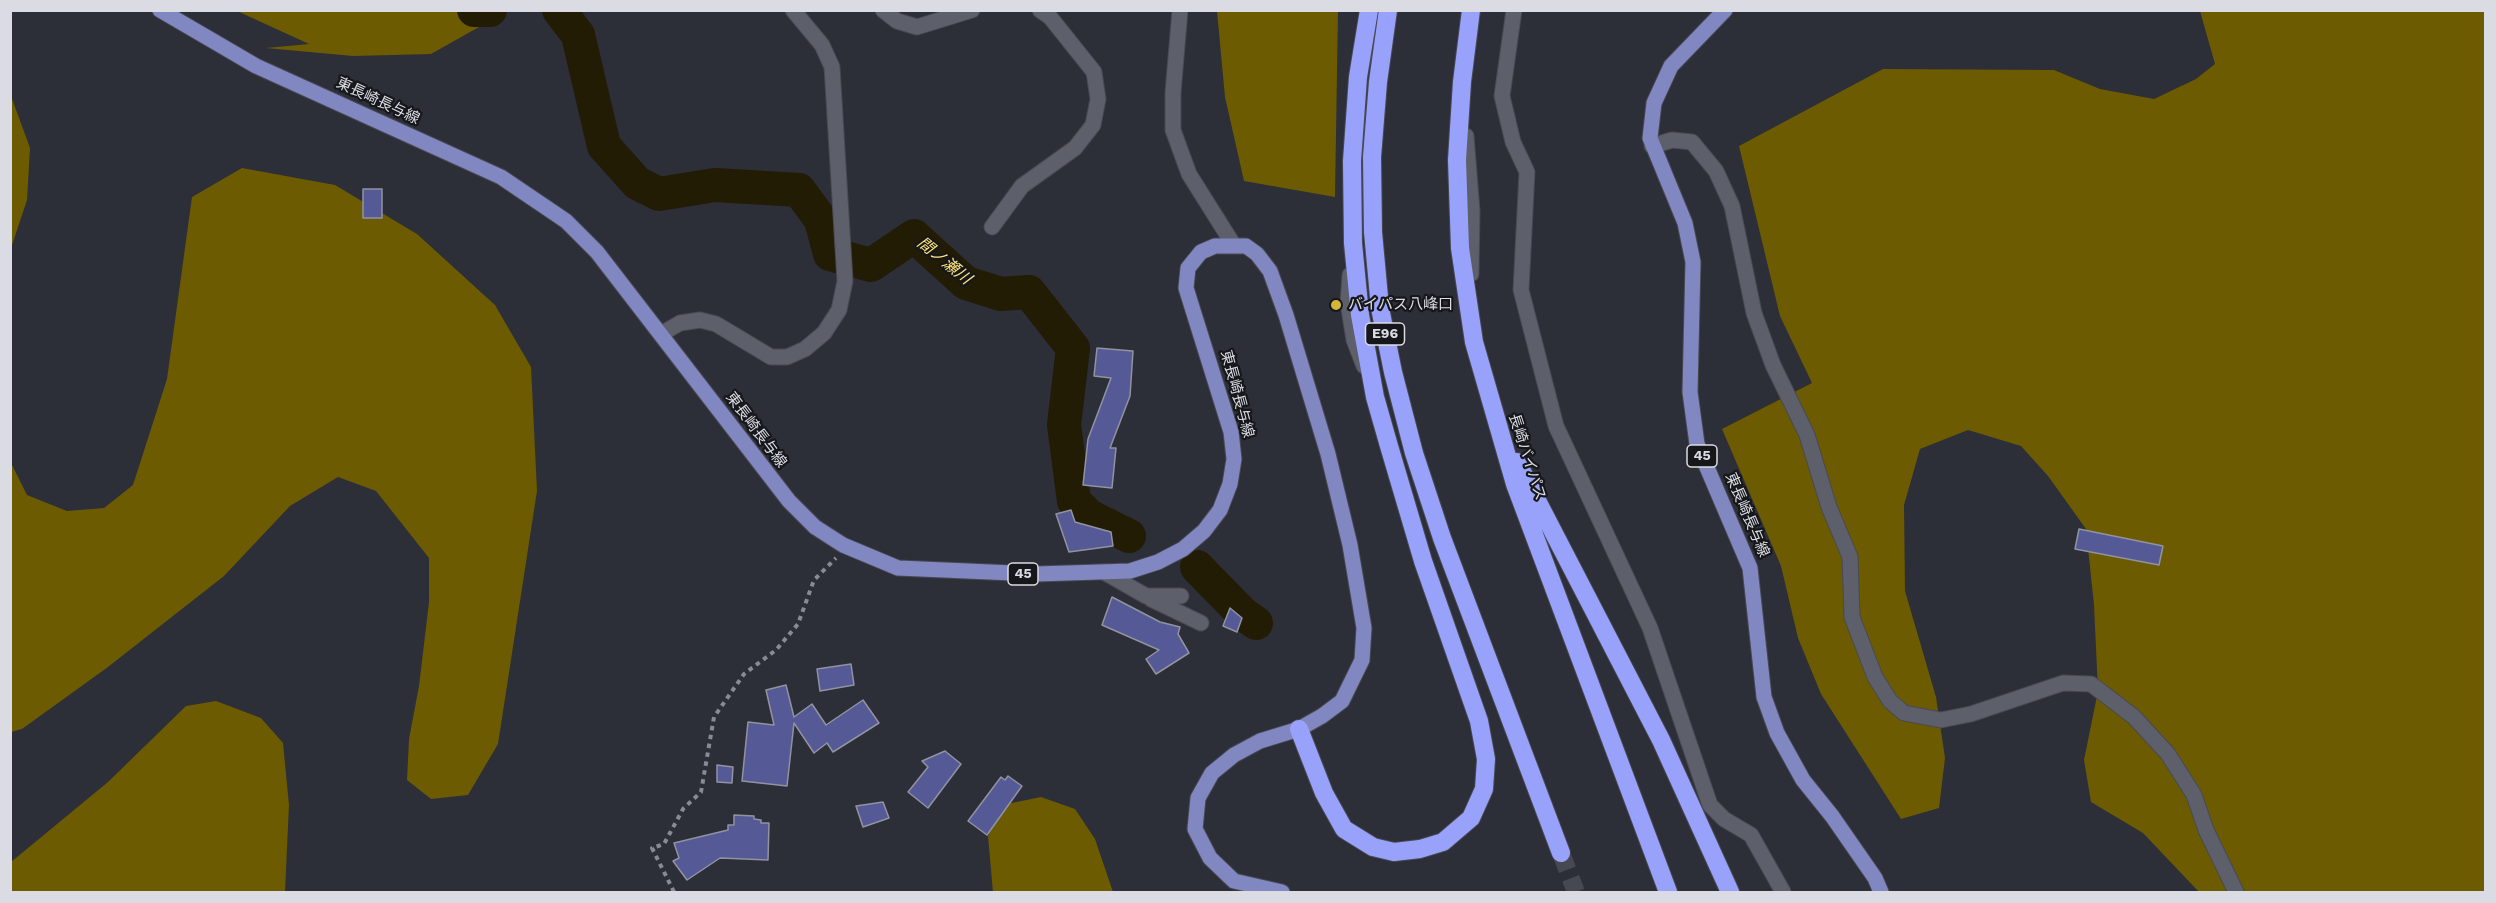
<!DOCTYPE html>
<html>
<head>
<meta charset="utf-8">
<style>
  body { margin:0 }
  #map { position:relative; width:2496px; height:903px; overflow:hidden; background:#2c2e38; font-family:"Work Sans",sans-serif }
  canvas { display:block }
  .frame { position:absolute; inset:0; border:12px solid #dbdce3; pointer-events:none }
</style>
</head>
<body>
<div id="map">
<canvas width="2496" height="903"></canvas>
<div class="frame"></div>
</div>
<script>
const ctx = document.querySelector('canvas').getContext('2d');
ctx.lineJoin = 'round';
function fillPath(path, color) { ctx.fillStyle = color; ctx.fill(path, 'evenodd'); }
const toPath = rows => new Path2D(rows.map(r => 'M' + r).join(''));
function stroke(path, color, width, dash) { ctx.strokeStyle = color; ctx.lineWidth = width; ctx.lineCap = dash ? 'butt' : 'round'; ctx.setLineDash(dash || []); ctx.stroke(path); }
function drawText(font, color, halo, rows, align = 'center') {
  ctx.font = font + ' "Work Sans","Noto Sans JP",sans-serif'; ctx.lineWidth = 4.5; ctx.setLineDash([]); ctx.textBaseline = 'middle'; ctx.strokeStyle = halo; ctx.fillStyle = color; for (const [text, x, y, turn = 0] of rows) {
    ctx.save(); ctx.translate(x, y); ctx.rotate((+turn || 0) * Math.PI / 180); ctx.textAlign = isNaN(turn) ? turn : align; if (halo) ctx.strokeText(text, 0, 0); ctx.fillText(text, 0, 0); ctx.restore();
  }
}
const forest = toPath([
  [237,11,498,11,488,22,431,54,353,56,266,48,309,44],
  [1217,11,1338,11,1335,197,1244,181,1225,97],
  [2200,11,2485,11,2485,892,2199,892,2143,833,2091,802,2084,760,2098,691,2094,605,2086,529,2048,476,2021,446,1968,430,1920,449,1904,505,1905,591,1936,697,1945,758,1939,808,1901,819,1821,694,1798,638,1781,566,1722,429,1812,383,1780,316,1739,146,1883,69,2054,70,2100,89,2154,99,2196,79,2215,64],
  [11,96,30,148,27,200,11,248],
  [242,168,335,185,417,234,495,305,531,367,537,491,498,744,468,795,431,799,407,780,409,739,419,686,429,602,429,558,376,491,338,477,290,506,224,576,108,667,22,729,11,732,10,461,27,495,67,511,104,508,133,485,167,379,192,197],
  [216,701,261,718,283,743,289,805,285,892,11,892,11,862,108,782,186,706],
  [1041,797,1075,809,1095,839,1113,892,993,892,988,836,1002,805]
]);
const river = toPath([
  [474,10,490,10],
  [559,10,578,35,604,146,637,183,659,194,715,185,799,190,821,220,830,254,871,265,914,236,966,283,1001,294,1029,292,1073,348,1064,425,1074,501,1089,516,1129,536],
  [1197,567,1242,613,1256,623]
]);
const building = toPath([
  [363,189,382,189,382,218,363,218,363,189],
  [1097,348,1133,351,1130,396,1110,448,1116,448,1112,488,1083,485,1088,439,1111,378,1094,376,1097,348],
  [1071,510,1075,522,1111,532,1113,546,1069,552,1056,514,1071,510],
  [2079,529,2163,546,2159,565,2075,549,2079,529],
  [1112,597,1160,622,1180,627,1178,634,1189,653,1156,674,1146,659,1159,650,1102,625,1112,597],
  [1230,608,1242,618,1237,632,1223,626,1230,608],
  [851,664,854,685,820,691,817,669,851,664],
  [786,685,794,717,812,704,826,725,863,700,879,723,833,752,827,743,814,753,794,723,787,786,742,781,748,722,774,725,766,690,786,685],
  [945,751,961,764,928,808,908,792,928,767,922,761,945,751],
  [717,765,733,767,732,783,717,782,717,765],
  [1008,776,1022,786,987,835,968,821,1001,777,1005,780,1008,776],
  [883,802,889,818,863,827,856,806,883,802],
  [734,815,754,816,754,819,761,820,761,823,769,823,768,860,720,858,687,880,673,861,679,858,674,843,728,830,728,825,734,825,734,815]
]);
const highwayTunnel = toPath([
  [1561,853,1576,892]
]);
const path = toPath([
  [674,892,652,848,664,844,683,809,701,792,714,717,744,674,776,650,798,624,814,580,836,558]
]);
const minor = toPath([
  [883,10,897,21,917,27,972,10],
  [1180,10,1173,93,1173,130,1189,174,1233,244],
  [1514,10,1502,96,1513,142,1527,172,1521,290,1556,426,1650,628,1710,805,1724,819,1751,835,1783,892],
  [1466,136,1472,211,1471,274],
  [1652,146,1672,140,1692,142,1716,171,1732,206,1754,313,1773,365,1807,435,1829,507,1850,557,1852,617,1875,677,1890,701,1904,713,1941,720,1971,714,2063,683,2091,684,2134,717,2168,754,2194,795,2206,830,2236,892],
  [992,227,1022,186,1075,148,1093,125,1098,99,1094,72,1050,17,1040,10],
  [1350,275,1348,303,1354,340,1364,366],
  [661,334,680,323,700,320,716,324,771,357,787,357,805,349,824,333,839,310,845,281,832,67,822,45,793,10],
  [1104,572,1146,596,1181,596],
  [1151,599,1201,623]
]);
const major = toPath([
  [160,10,256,66,501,177,566,221,597,252,789,501,815,527,843,545,898,568,1036,574,1130,571,1158,562,1183,549,1204,531,1220,510,1230,484,1234,459,1231,432,1186,288,1188,268,1201,252,1215,246,1246,246,1257,254,1270,271,1286,315,1328,454,1350,545,1364,628,1362,660,1342,701,1322,716,1299,729,1260,741,1234,755,1212,773,1198,798,1195,829,1210,858,1234,881,1282,892],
  [1725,10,1671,66,1654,103,1650,138,1685,223,1693,262,1690,392,1697,444,1750,568,1764,697,1777,733,1803,780,1832,816,1875,878,1881,892]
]);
const highway = toPath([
  [1388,10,1378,82,1372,157,1373,232,1380,308,1393,372,1414,453,1442,538,1561,853],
  [1471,10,1462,82,1457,160,1460,248,1474,342,1515,484,1668,892],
  [1517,462,1661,740,1730,892],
  [1299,729,1324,793,1344,829,1373,847,1394,852,1420,849,1443,842,1471,818,1484,789,1486,759,1479,721,1423,561,1389,446,1375,397,1360,315,1353,243,1352,161,1358,77,1369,10]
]);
const markers = [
  [1336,305,6,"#d3b635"]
];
const shields = [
  [1385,334,39],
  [1702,456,30],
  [1023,574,30]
];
const shieldNames = [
  ["E96",1385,334],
  ["45",1702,456],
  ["45",1023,574]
];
const streetNames = [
  ["東長崎長与線",378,101,25],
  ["東長崎長与線",1237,394,75],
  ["東長崎長与線",756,430,53],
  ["長崎バイパス",1527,457,72],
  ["東長崎長与線",1747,515,67]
];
const poiNames = [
  ["バイパス八峰口",1348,305]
];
const waterNames = [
  ["間ノ瀬川",944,261,39]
];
fillPath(forest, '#6c5b00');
stroke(river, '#221c05', 34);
fillPath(building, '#555a96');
stroke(building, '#9193a0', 1.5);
stroke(highwayTunnel, '#464852', 18, [18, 9]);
stroke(minor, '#484953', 17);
stroke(major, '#484953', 17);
stroke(highway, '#484953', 20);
stroke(path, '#898b93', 4, [4.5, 4.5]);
stroke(minor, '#5d5f6b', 15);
stroke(major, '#8187c1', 15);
stroke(highway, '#99a2fb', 18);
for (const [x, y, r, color] of markers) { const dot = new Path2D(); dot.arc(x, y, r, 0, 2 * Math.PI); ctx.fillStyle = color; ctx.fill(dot); stroke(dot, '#16171b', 2); }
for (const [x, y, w] of shields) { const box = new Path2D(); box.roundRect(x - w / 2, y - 11, w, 22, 4.5); ctx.fillStyle = '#16171b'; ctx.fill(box); stroke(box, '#dbdce3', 1.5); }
drawText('bold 14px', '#dbdce3', null, shieldNames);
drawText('15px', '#dbdce3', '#16171b', streetNames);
drawText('15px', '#dbdce3', '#16171b', poiNames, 'left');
drawText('italic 16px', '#fce37b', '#16171b', waterNames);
</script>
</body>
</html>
